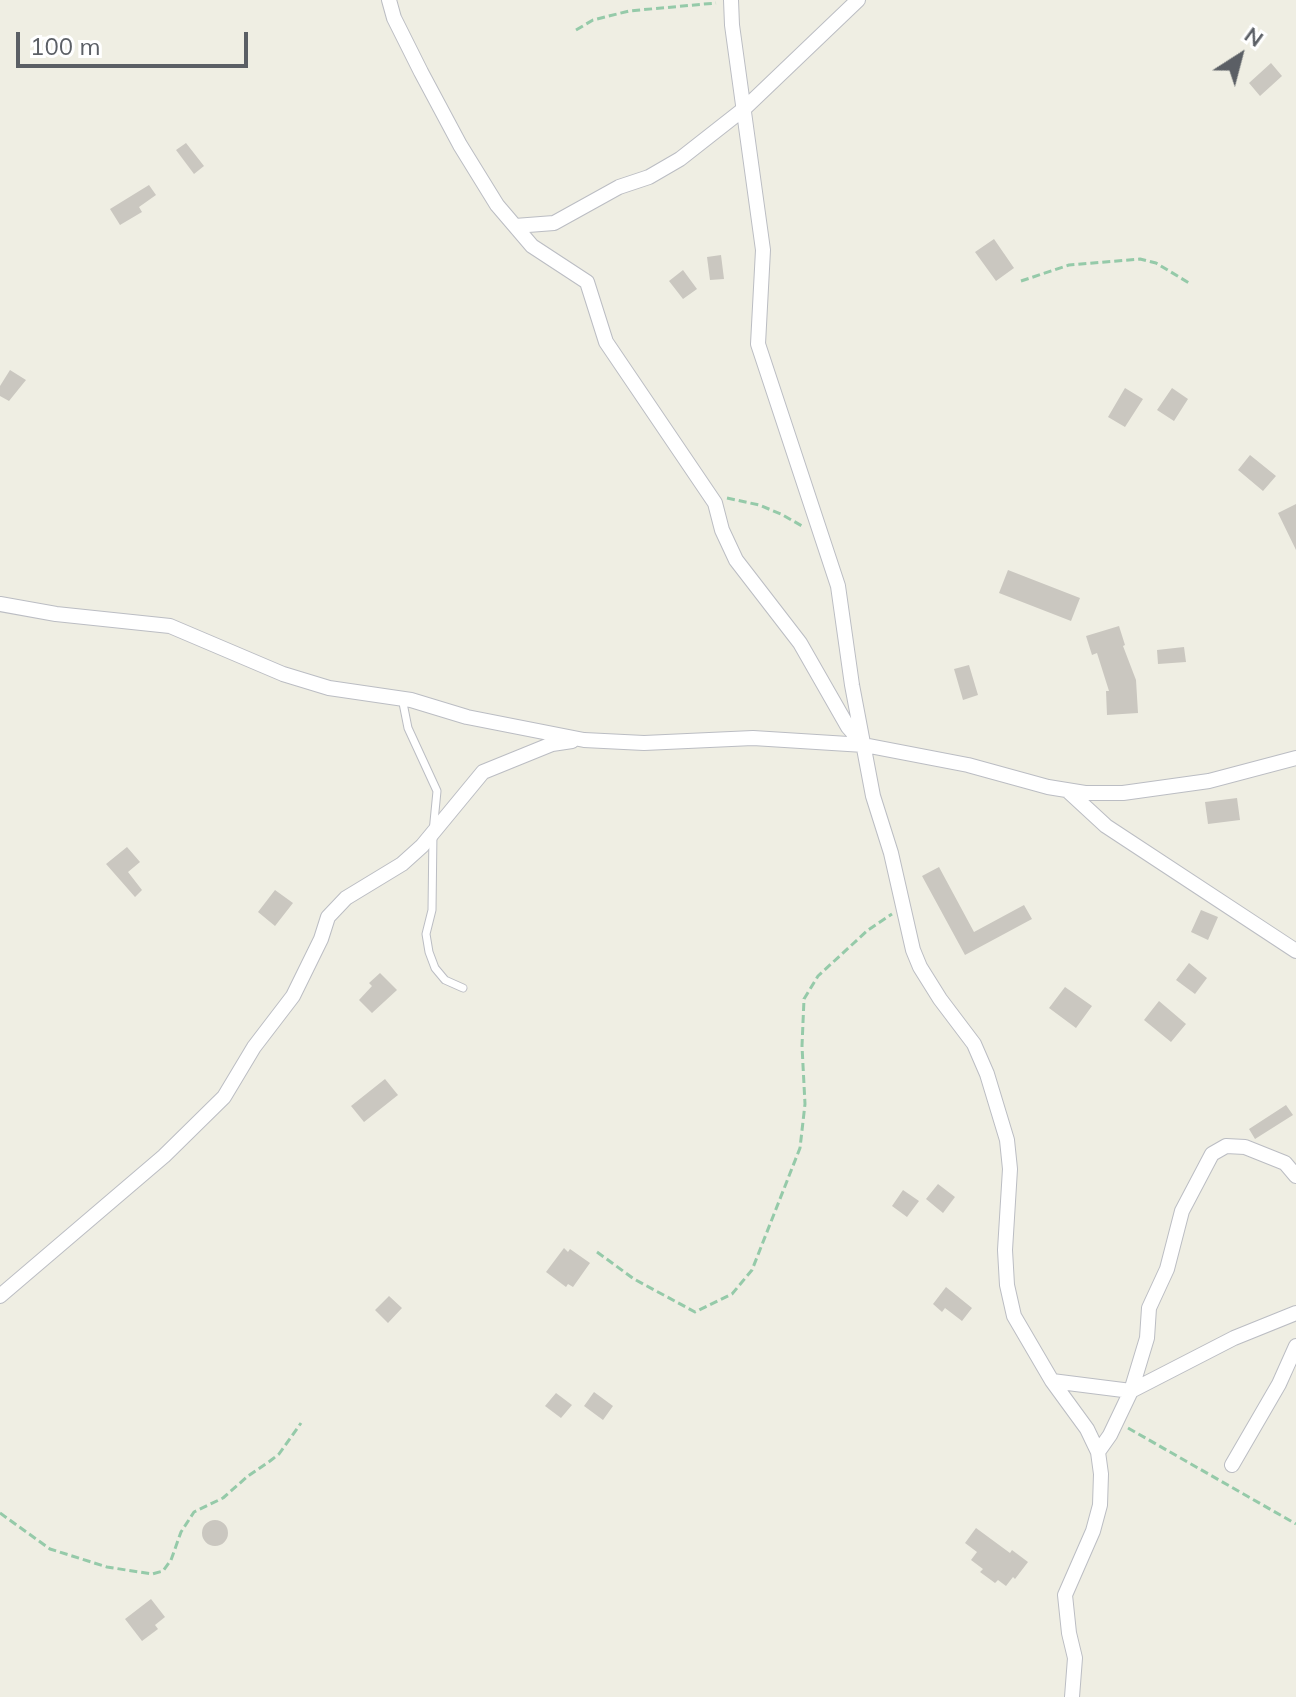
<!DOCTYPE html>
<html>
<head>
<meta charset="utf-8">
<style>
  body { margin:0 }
  #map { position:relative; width:1296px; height:1697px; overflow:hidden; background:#efeee3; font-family:Mulish,sans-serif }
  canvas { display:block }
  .north { position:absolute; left:1200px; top:16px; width:80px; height:80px; -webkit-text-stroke:6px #fff; paint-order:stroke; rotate:36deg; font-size:22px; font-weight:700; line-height:32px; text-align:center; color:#5b5f65 }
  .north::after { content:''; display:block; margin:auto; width:28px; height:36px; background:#5b5f65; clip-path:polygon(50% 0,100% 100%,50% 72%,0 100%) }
  .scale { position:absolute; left:16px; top:32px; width:232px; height:36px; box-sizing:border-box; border:4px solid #5b5f65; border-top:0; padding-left:10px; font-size:24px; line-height:28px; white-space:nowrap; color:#5b5f65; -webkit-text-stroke:6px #fff; paint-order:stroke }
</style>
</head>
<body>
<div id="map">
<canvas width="1296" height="1697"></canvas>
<div class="north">N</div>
<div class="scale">100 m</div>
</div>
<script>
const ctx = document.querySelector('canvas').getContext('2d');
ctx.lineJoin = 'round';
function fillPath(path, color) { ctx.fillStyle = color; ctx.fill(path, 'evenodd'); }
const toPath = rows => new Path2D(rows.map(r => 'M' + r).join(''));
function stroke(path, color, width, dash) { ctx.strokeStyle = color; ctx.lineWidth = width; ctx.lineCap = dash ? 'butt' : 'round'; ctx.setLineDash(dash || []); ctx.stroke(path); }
const building = toPath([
  [1271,63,1282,76,1260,96,1249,83],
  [186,143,204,166,194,174,176,150],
  [149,185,156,195,139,207,142,212,120,225,110,209],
  [994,239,1014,268,996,281,975,252],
  [721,255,724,279,710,280,707,257],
  [683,270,697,289,683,299,669,281],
  [10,370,26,380,9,401,0,396,0,386],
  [1125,388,1143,399,1125,427,1108,417],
  [1172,388,1188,399,1174,421,1157,410],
  [1250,455,1276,476,1263,491,1238,470],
  [1296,504,1296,550,1278,513],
  [1008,570,1080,598,1071,621,999,593],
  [1119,626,1125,645,1123,646,1136,680,1138,713,1107,715,1106,691,1109,691,1097,653,1092,655,1086,636],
  [1184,647,1186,662,1158,664,1157,650],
  [969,665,978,695,963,700,954,669],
  [1237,798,1240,820,1208,824,1205,802],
  [127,847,140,862,128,872,142,890,135,897,106,864],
  [939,867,974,932,1024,905,1032,919,965,955,922,876],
  [275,890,293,903,275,926,258,912],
  [1201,910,1218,917,1208,940,1191,932],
  [1189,963,1207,978,1195,994,1176,980],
  [380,973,397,990,372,1013,359,1000,372,986,369,983],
  [1065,987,1092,1006,1076,1028,1049,1008],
  [1159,1001,1186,1024,1171,1042,1144,1020],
  [385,1079,398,1095,364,1122,351,1106],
  [1286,1105,1293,1115,1255,1139,1249,1129],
  [938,1184,955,1197,943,1213,926,1199],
  [903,1190,919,1201,907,1217,892,1206],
  [564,1248,568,1252,570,1249,590,1263,573,1287,568,1284,566,1287,546,1272],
  [946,1287,972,1308,962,1321,945,1308,942,1312,933,1304],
  [389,1296,402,1308,388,1323,375,1310],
  [594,1392,613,1406,603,1420,584,1406],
  [556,1393,572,1405,561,1418,545,1406],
  '202 1533a13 13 0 1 1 26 0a13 13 0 1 1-26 0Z',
  [976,1528,1010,1553,1012,1550,1028,1562,1015,1579,1013,1577,1006,1586,998,1580,995,1583,980,1572,983,1569,971,1560,977,1552,965,1543],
  [151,1599,165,1617,155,1625,158,1629,142,1641,125,1619]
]);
const path = toPath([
  [576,30,593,20,629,11,716,3],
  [1021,281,1069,265,1140,259,1156,263,1189,283],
  [727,498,759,505,781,514,802,526],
  [597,1252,634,1279,695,1312,732,1294,752,1270,800,1148,805,1104,802,1046,804,999,818,976,868,930,892,914],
  [1128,1428,1296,1524],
  [0,1513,50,1549,107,1567,152,1574,163,1571,171,1560,181,1532,194,1512,223,1498,248,1476,270,1461,279,1454,301,1423]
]);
const service = toPath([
  [402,698,408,728,437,791,433,832,432,910,426,934,429,952,435,968,445,980,463,988]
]);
const minor = toPath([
  [389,0,394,18,421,72,460,145,497,205,532,246,587,282,606,342,715,503,722,530,736,560,800,643,848,727,864,745],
  [731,0,732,25,763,250,758,344,838,586,852,685,873,796,891,853,913,950,920,967,940,999,974,1044,987,1074,1007,1140,1010,1169,1005,1250,1007,1285,1014,1316,1052,1381,1087,1429,1098,1452,1101,1474,1100,1505,1093,1531,1065,1595,1069,1633,1075,1658,1072,1697],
  [515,226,554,223,619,187,649,177,680,159,745,108,858,0],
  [0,604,56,614,170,626,283,674,329,688,411,700,467,717,584,740,644,743,753,738,864,745,968,765,1048,787,1085,793,1123,793,1209,781,1296,758],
  [1067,790,1106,826,1296,951],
  [0,1296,164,1156,224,1097,254,1047,293,996,321,939,328,917,346,898,402,864,422,846,483,772,552,744,572,741],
  [1052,1381,1131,1391,1234,1338,1296,1313],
  [1098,1452,1110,1435,1131,1391,1147,1338,1149,1308,1167,1269,1182,1211,1212,1154,1226,1146,1245,1147,1285,1163,1296,1176],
  [1232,1465,1279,1384,1296,1346]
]);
fillPath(building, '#cac7c0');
stroke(service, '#bbbdc3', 9);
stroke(minor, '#bbbdc3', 16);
stroke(path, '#95caa9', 3, [8, 4]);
stroke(service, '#fff', 7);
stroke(minor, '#fff', 14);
</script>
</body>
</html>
